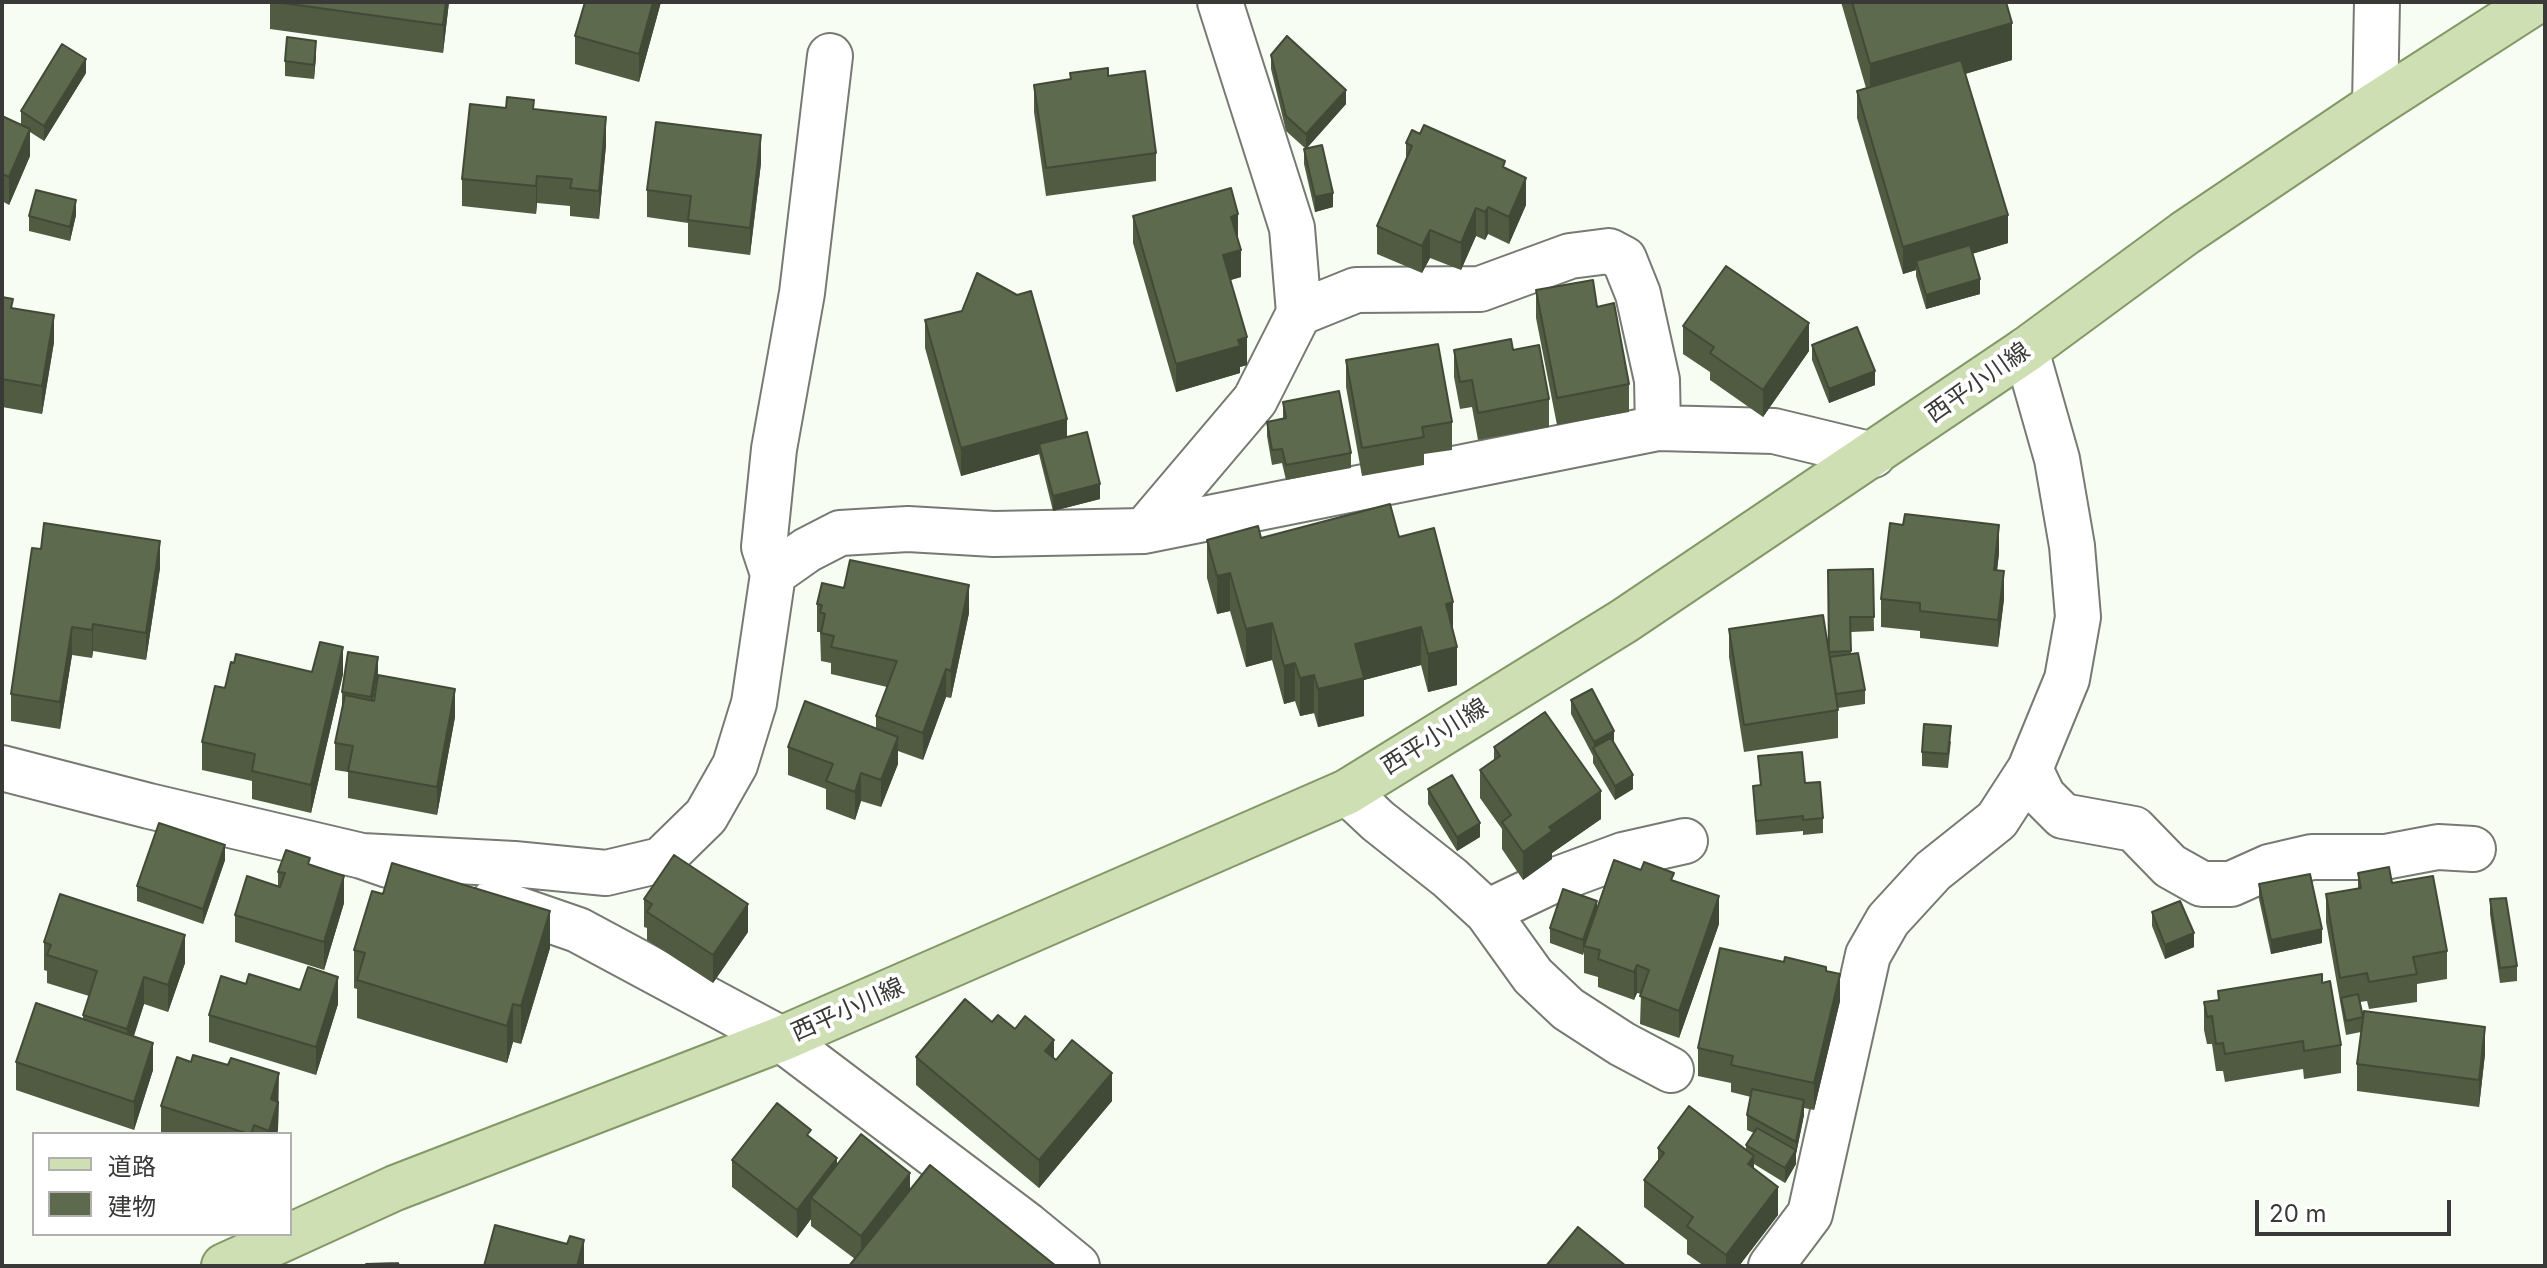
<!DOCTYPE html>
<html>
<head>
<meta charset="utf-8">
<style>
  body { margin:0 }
  #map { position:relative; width:2547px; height:1268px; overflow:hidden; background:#f8fdf4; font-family:Inter,"Noto Sans JP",sans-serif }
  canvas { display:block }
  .frame { position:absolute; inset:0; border:4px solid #393a37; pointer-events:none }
  .legend { position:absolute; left:32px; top:1132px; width:260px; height:104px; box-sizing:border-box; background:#fff; border:2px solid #b0b0af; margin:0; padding:10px 14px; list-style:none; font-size:24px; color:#393a37 }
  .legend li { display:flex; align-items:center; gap:16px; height:40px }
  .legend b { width:40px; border:2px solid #b0b0af }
  .scale { position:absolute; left:2255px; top:1200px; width:196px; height:36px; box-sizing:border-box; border:4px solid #393a37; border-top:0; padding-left:10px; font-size:24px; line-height:28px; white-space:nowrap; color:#393a37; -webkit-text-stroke:6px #fff; paint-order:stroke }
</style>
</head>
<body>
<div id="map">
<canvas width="2547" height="1268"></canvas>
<div class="frame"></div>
<ul class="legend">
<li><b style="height:10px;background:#cddfb3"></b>道路</li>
<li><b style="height:22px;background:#5d6a4d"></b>建物</li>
</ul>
<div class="scale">20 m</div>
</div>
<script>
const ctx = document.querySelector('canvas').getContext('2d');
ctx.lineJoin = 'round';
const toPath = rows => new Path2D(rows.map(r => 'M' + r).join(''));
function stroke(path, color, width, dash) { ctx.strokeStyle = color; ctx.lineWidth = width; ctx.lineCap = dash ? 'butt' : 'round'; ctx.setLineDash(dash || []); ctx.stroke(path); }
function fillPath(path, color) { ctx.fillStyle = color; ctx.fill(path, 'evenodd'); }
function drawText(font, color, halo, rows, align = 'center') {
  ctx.font = font + ' Inter,"Noto Sans JP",sans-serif'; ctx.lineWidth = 8; ctx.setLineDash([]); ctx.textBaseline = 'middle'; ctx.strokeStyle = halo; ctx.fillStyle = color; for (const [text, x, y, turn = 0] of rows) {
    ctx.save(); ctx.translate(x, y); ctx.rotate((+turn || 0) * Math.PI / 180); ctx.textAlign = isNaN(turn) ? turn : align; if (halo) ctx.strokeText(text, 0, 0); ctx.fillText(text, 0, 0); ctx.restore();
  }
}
const minor = toPath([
  [2375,105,2377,2],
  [1299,313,1356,290,1480,289,1570,256,1609,251,1624,259,1638,294,1657,380,1658,428],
  [1144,531,1255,400,1299,313,1292,228,1220,2],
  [773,574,764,547,774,449,802,293,830,56],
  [2,768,149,806,362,856,388,865],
  [2030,769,2043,796,2063,816,2134,829,2170,866,2202,884,2231,884,2269,867,2312,857,2385,857,2438,847,2473,849],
  [1347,792,1378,821,1450,878,1487,912,1533,976,1568,1009,1622,1044,1671,1070],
  [362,856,514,864,606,873,661,860,706,816,735,765,754,703,773,574,807,550,840,533,908,529,994,534,1144,531,1658,428,1774,431,1873,455],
  [494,901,578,930,781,1039,1027,1225,1077,1266],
  [1487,912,1550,882,1623,855,1685,841],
  [1771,1266,1810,1214,1868,955,1888,920,1933,871,1997,820,2030,769,2067,679,2078,617,2072,546,2057,459,2026,350]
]);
const major = toPath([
  [224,1266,395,1188,781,1039,1347,792,1624,621,2026,350,2185,233,2375,105,2535,2]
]);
const wall = toPath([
  [270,2,449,2,443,53,270,29],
  [585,2,661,2,639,82,575,64,575,36],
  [1841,2,2006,2,2012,60,1965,74,2008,243,1972,254,1980,294,1926,309,1916,276,1916,270,1903,274,1857,118,1857,91,1866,88],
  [1271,55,1346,104,1306,149,1286,131,1271,69],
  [316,56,314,79,285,76,285,61],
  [86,73,44,141,30,132,30,156,9,205,2,201,2,116,21,125,21,111],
  [1070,73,1108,76,1156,153,1156,181,1046,196,1034,112,1034,85,1070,79],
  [506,108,534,109,606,145,599,219,570,216,570,206,537,203,536,214,462,206,462,179],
  [1406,143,1505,168,1526,205,1509,244,1488,234,1485,240,1476,236,1461,270,1430,258,1422,273,1377,254,1377,226,1406,159],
  [1304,149,1333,207,1315,212,1304,164],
  [761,163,750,255,688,247,688,223,647,217,647,190],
  [76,215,70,241,29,231,29,216],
  [1133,216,1238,242,1241,277,1231,280,1247,365,1240,367,1240,373,1176,392,1133,243],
  [1536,290,1597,307,1629,384,1629,412,1557,425,1536,318],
  [2,297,13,308,54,342,42,414,2,407],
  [925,320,1067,437,1100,499,1053,511,1039,454,961,476,925,348],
  [1683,326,1809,351,1763,417,1710,380,1710,372,1683,354],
  [1812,345,1875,385,1829,403,1812,360],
  [1454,350,1513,350,1549,399,1549,427,1478,440,1472,407,1460,409,1454,377],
  [1346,360,1452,422,1452,450,1424,454,1424,465,1362,476,1346,387],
  [1283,402,1351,453,1351,468,1286,480,1282,463,1272,465,1267,436,1267,422,1283,419],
  [1399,537,1453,633,1457,685,1428,692,1421,665,1364,680,1364,716,1318,727,1314,713,1300,716,1295,701,1284,704,1272,660,1246,667,1230,611,1217,614,1207,578,1207,540,1261,538],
  [32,548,160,568,146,660,93,651,92,658,72,655,60,729,11,721,11,694],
  [1999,553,1997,570,2004,599,1998,647,1920,638,1920,631,1881,627,1881,599],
  [1873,569,1874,631,1851,632,1851,654,1865,690,1865,704,1838,708,1838,738,1744,752,1729,657,1729,629,1829,653],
  [817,604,969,613,951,698,946,697,923,760,898,751,898,764,881,807,861,801,855,820,826,809,826,789,788,775,788,747,876,728,876,716,887,687,831,674,831,663,821,661,820,632,817,632],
  [312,672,343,674,311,813,252,799,252,781,202,770,202,742,225,688],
  [378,672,373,701,455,717,437,815,348,798,348,772,335,770,335,743,343,707,342,707,342,692],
  [1571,700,1614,743,1633,789,1615,800,1593,763,1593,756,1571,714],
  [1951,741,1948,768,1922,766,1922,752],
  [1494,747,1601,819,1552,853,1552,859,1523,880,1502,849,1502,829,1480,798,1480,770,1494,760],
  [1758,756,1805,783,1823,818,1823,833,1803,835,1803,831,1756,835,1753,786,1760,785],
  [1428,789,1480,837,1457,851,1428,804],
  [225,860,203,924,137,901,137,886],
  [310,865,344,903,324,970,235,942,235,915,278,887,278,872],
  [2358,873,2392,883,2447,951,2447,979,2417,984,2417,1002,2369,1009,2367,1001,2360,1002,2363,1015,2485,1054,2479,1107,2357,1091,2357,1064,2361,1032,2346,1035,2326,922,2326,894,2358,889],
  [1674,881,1719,924,1679,1038,1640,1024,1641,994,1637,993,1634,1000,1598,987,1598,977,1584,973,1584,952,1583,955,1550,943,1550,928,1597,908],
  [2259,884,2322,943,2271,954,2259,899],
  [644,899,748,932,713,983,647,940,647,928,644,927],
  [2490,899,2517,966,2517,981,2500,983,2490,914],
  [2152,912,2194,947,2165,959,2152,926],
  [44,942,185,963,168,1012,144,1004,134,1036,153,1070,134,1130,16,1090,16,1062,83,1019,83,1015,89,996,47,983,47,971,44,970],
  [550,948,521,1044,513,1042,507,1063,357,1018,357,989,354,988,354,950],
  [1826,971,1840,1001,1814,1110,1804,1108,1804,1115,1796,1154,1796,1164,1785,1183,1754,1164,1754,1168,1778,1215,1739,1266,1704,1266,1687,1254,1687,1240,1644,1207,1644,1180,1658,1161,1658,1148,1746,1150,1746,1145,1754,1133,1747,1130,1747,1115,1751,1097,1731,1092,1731,1083,1698,1076,1698,1048],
  [2322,983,2341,1045,2341,1073,2304,1079,2303,1069,2225,1082,2223,1071,2216,1071,2212,1044,2207,1044,2204,1030,2204,1002,2218,1000,2218,991],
  [246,984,338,1004,316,1075,209,1042,209,1015],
  [992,1022,1015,1029,1112,1101,1039,1188,916,1085,916,1057],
  [279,1101,278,1129,277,1134,161,1134,161,1106],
  [811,1138,837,1165,910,1190,855,1259,811,1226,811,1219,797,1238,732,1187,732,1160]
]);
const shadedWall = toPath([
  [446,2,449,2,443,53,443,25],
  [653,2,661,2,639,82,639,54],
  [2012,23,2012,60,1870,102,1870,64],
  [316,41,316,56,314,79,314,65],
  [86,59,86,73,44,141,44,126],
  [1346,90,1346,104,1306,149,1306,134],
  [606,117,606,145,599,219,599,191],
  [30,129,30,156,9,205,9,177],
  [761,135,761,163,750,255,750,228],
  [537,176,537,203,536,214,536,186],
  [1526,178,1526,205,1509,244,1509,217],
  [1333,193,1333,207,1315,212,1315,197],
  [76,200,76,215,70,241,70,227],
  [1488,207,1488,234,1485,240,1485,212],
  [1476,208,1476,236,1461,270,1461,243],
  [1238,214,1238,242,1231,217],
  [2008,215,2008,243,1918,270,1916,261,1916,270,1903,274,1903,247],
  [1430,230,1430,258,1422,273,1422,246],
  [1241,250,1241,277,1223,282,1223,255],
  [1980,279,1980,294,1926,309,1926,295],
  [54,315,54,342,42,414,42,386],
  [1809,323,1809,351,1763,417,1763,390],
  [1247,337,1247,365,1240,367,1240,373,1176,392,1176,364],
  [1875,371,1875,385,1829,403,1829,389],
  [1067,419,1067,447,1039,444,1039,454,961,476,961,448],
  [1100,484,1100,499,1053,511,1053,496],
  [1999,525,1999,553,1994,598,1994,570],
  [160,541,160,568,146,660,146,633],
  [2004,571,2004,599,1998,647,1998,620],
  [1230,573,1230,611,1217,614,1217,576],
  [969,585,969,613,951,698,951,671],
  [1453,602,1453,640,1446,604],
  [1272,623,1272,660,1246,667,1246,629],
  [93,624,93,651,92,658,92,630],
  [72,627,72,655,60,729,60,702],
  [1421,627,1421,665,1364,680,1364,716,1318,727,1318,689,1355,644],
  [343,647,343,674,311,813,311,785],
  [1457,647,1457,685,1428,692,1428,654],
  [378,657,378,672,371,712,371,697],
  [1295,663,1295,701,1284,704,1284,666],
  [946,669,946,697,923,760,923,733],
  [1314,675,1314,713,1300,716,1300,678],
  [455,689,455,717,437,815,437,787],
  [1614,731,1614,745,1594,749,1594,742],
  [898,737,898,764,881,807,881,780],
  [861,773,861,801,855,820,855,792],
  [1633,775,1633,789,1615,800,1615,786],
  [1601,791,1601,819,1552,853,1552,859,1523,880,1523,852,1549,827],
  [1480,823,1480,837,1457,851,1457,837],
  [225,845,225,860,203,924,203,909],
  [344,876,344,903,324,970,324,942],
  [1719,896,1719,924,1679,1038,1679,1011],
  [1597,901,1597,915,1584,946,1583,955,1583,940],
  [748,904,748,932,713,983,713,955],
  [550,911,550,948,521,1044,521,1006],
  [2322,929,2322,943,2271,954,2271,940],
  [2194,933,2194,947,2165,959,2165,945],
  [185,935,185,963,168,1012,168,985],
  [1637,965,1637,993,1634,1000,1634,972],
  [1840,974,1840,1001,1814,1110,1814,1083],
  [144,977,144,1004,127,1056,127,1029],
  [338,977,338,1004,316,1075,316,1047],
  [513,1004,513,1042,507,1063,507,1026],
  [2485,1027,2485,1054,2479,1107,2479,1080],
  [1054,1040,1054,1067,1045,1051],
  [153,1043,153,1070,134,1130,134,1102],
  [279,1073,278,1129,277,1134,269,1134,271,1099],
  [1112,1073,1112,1101,1039,1188,1039,1160],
  [1804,1100,1804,1115,1796,1154,1796,1164,1785,1183,1785,1168,1796,1150,1796,1142],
  [1754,1156,1754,1183,1748,1164],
  [837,1158,837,1186,811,1198,811,1219,797,1238,797,1210],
  [910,1173,910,1200,861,1264,861,1236],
  [1778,1187,1778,1215,1739,1266,1726,1266,1726,1255],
  [584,1240,584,1266,577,1266]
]);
const building = toPath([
  [275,2,446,2,443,25,275,2],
  [585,2,653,2,639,54,575,36,585,2],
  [1852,2,2006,2,2012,23,1870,64,1852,2],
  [1287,36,1346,90,1306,134,1286,116,1271,55,1287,36],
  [287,37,316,41,314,65,285,61,287,37],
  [62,44,86,59,44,126,21,111,62,44],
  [1961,60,2008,215,1903,247,1857,91,1961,60],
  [1108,68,1108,76,1145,71,1156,153,1046,168,1034,85,1071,79,1070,73,1108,68],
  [507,97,534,100,533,109,606,117,599,191,570,188,572,179,537,176,536,186,462,179,470,104,506,108,507,97],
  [2,116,30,129,9,177,2,174,2,116],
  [656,122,761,135,750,228,688,220,691,196,647,190,656,122],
  [1424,125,1505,161,1503,167,1526,178,1509,217,1488,207,1485,212,1476,208,1461,243,1430,230,1422,246,1377,226,1412,146,1406,143,1412,130,1420,134,1424,125],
  [1322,145,1333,193,1315,197,1304,149,1322,145],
  [1231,188,1238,214,1231,217,1241,250,1223,255,1247,337,1238,340,1240,346,1176,364,1133,216,1231,188],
  [36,190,76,200,70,227,29,216,36,190],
  [1970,245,1980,279,1926,295,1916,261,1970,245],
  [1726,266,1809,323,1763,390,1710,353,1714,347,1683,326,1726,266],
  [977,273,1017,295,1031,291,1067,419,961,448,925,320,962,311,977,273],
  [1593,280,1597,307,1614,303,1629,384,1557,398,1536,290,1593,280],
  [2,297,13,299,11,308,54,315,42,386,2,379,2,297],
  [1857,327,1875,371,1829,389,1812,345,1857,327],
  [1511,339,1513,350,1539,345,1549,399,1478,413,1472,380,1460,382,1454,350,1511,339],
  [1438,344,1452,422,1422,427,1424,437,1362,448,1346,360,1438,344],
  [1339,391,1351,453,1286,465,1282,449,1272,450,1267,422,1286,418,1283,402,1339,391],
  [1087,432,1100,484,1053,496,1039,444,1087,432],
  [1390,504,1399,537,1434,528,1453,602,1446,604,1457,647,1428,654,1421,627,1355,644,1364,678,1318,689,1314,675,1300,678,1295,663,1284,666,1272,623,1246,629,1230,573,1217,576,1207,540,1258,526,1261,538,1390,504],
  [1905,514,1999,525,1994,570,2004,571,1998,620,1920,611,1920,603,1881,599,1890,523,1903,525,1905,514],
  [44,523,160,541,146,633,93,624,92,630,72,627,60,702,11,694,32,548,41,549,44,523],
  [850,560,969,585,951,671,946,669,923,733,876,716,897,661,831,647,834,636,821,633,825,614,820,612,822,605,817,604,822,583,844,588,850,560],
  [1873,569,1874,617,1850,617,1851,651,1829,652,1828,570,1873,569],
  [1823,615,1838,710,1744,725,1729,629,1823,615],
  [320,642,343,647,311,785,252,771,255,754,202,742,215,686,225,688,231,662,234,663,236,654,312,672,320,642],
  [348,652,378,657,371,697,342,692,348,652],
  [1858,653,1865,690,1836,694,1830,657,1858,653],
  [378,675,455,689,437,787,348,771,353,746,335,743,345,695,374,701,378,675],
  [1592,689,1614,731,1594,742,1571,700,1592,689],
  [805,701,898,737,881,780,861,773,855,792,826,781,833,764,788,747,805,701],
  [1545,712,1601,791,1549,827,1552,831,1523,852,1502,822,1511,815,1480,770,1500,756,1494,747,1545,712],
  [1924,724,1951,726,1948,754,1922,752,1924,724],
  [1611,738,1633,775,1615,786,1593,748,1611,738],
  [1802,752,1805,783,1820,782,1823,818,1803,820,1803,816,1756,821,1753,786,1761,785,1758,756,1802,752],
  [1452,775,1480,823,1457,837,1428,789,1452,775],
  [159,823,225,845,203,909,137,886,159,823],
  [286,850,310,858,308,864,344,876,324,942,235,915,247,876,280,887,285,873,278,872,286,850],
  [674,855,748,904,713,955,647,912,652,904,644,899,674,855],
  [1614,860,1641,870,1644,862,1674,873,1671,880,1719,896,1679,1011,1640,996,1649,970,1637,965,1634,972,1598,959,1600,950,1584,946,1614,860],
  [392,863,550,911,521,1006,513,1004,507,1026,357,980,365,953,354,950,372,891,383,894,392,863],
  [2389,867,2392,883,2433,876,2447,951,2413,957,2417,974,2369,982,2367,973,2340,978,2326,894,2361,888,2358,873,2389,867],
  [2310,874,2322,929,2271,940,2259,884,2310,874],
  [1563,889,1597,901,1583,940,1550,928,1563,889],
  [60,894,185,935,168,985,144,977,127,1029,83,1015,97,971,47,955,51,945,44,942,60,894],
  [2506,898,2517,966,2500,968,2490,899,2506,898],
  [2180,901,2194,933,2165,945,2152,912,2180,901],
  [1720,948,1784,962,1785,957,1826,967,1826,971,1840,974,1814,1083,1731,1065,1733,1056,1698,1048,1720,948],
  [308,967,338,977,316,1047,209,1015,221,976,246,984,249,974,300,990,308,967],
  [2322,974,2322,983,2330,981,2341,1045,2304,1051,2303,1041,2225,1054,2223,1043,2216,1044,2212,1016,2207,1017,2204,1002,2219,1000,2218,991,2322,974],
  [2358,994,2363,1017,2346,1021,2341,998,2358,994],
  [965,999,992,1022,998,1015,1015,1029,1025,1016,1054,1040,1045,1051,1056,1060,1072,1040,1112,1073,1039,1160,916,1057,965,999],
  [36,1003,153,1043,134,1102,16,1062,36,1003],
  [2364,1011,2485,1027,2479,1080,2357,1064,2364,1011],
  [193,1055,228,1065,231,1058,279,1073,271,1099,278,1102,269,1131,254,1125,251,1134,249,1134,161,1106,177,1057,191,1062,193,1055],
  [1752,1089,1804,1100,1796,1142,1747,1115,1752,1089],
  [777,1103,811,1130,807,1135,837,1158,797,1210,732,1160,777,1103],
  [1689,1106,1754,1156,1748,1164,1778,1187,1726,1255,1687,1226,1693,1217,1644,1180,1664,1153,1658,1148,1689,1106],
  [1757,1128,1796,1150,1785,1168,1746,1145,1757,1128],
  [861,1134,910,1173,861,1236,811,1198,861,1134],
  [930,1165,1056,1266,849,1266,930,1165],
  [495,1225,567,1244,570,1236,584,1240,577,1266,484,1266,495,1225],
  [1578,1227,1626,1266,1546,1266,1578,1227],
  [398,1263,399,1266,366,1266,366,1264,398,1263]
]);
const streetNames = [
  ["西平小川線",1978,383,-35],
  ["西平小川線",1435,737,-32],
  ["西平小川線",848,1010,-24]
];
stroke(minor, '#767a72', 48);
stroke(major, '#839867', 48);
stroke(minor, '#fff', 44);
stroke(major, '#cddfb3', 44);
fillPath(wall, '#505b42');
fillPath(shadedWall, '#414a36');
fillPath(building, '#5d6a4d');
stroke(building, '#414a36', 2);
drawText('24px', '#393a37', '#fff', streetNames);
</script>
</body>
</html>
